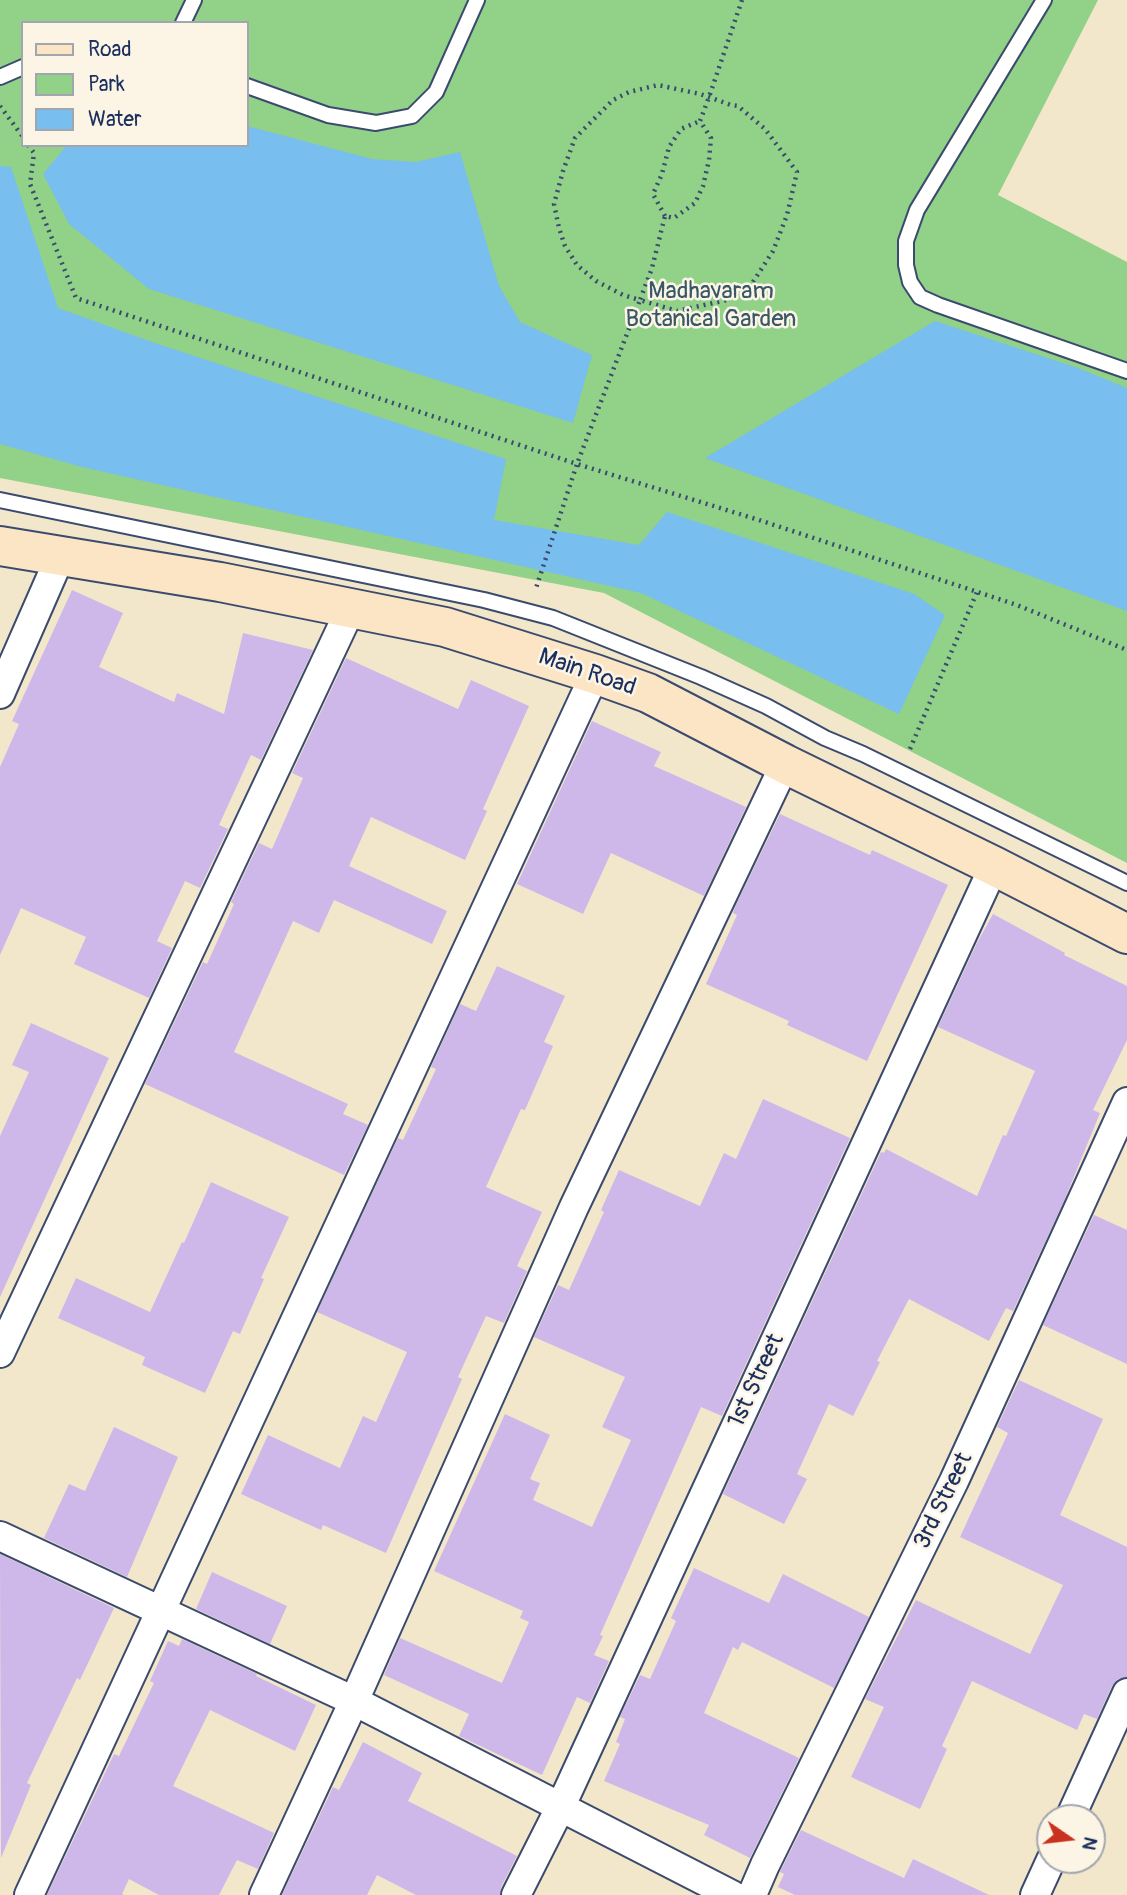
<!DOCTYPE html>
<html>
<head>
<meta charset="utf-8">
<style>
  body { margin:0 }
  #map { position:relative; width:1127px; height:1895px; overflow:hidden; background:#f3e7cb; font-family:Pangolin,sans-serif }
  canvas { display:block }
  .legend { position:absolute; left:21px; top:21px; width:228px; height:126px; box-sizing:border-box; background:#fcf5e5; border:2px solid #a2a6af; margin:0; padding:9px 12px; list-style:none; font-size:21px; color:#1b2f5e }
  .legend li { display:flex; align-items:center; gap:14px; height:35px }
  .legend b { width:35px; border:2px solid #a2a6af }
  .north { position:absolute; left:1036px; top:1804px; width:70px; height:70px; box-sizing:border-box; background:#fcf5e5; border:2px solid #a2a6af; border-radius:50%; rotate:104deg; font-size:19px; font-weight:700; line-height:28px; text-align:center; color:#1b2f5e }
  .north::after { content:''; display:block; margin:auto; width:24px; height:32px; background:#c8321e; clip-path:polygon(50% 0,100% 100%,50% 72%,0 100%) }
</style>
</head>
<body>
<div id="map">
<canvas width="1127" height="1895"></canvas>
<ul class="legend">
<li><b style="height:9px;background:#fce5c4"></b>Road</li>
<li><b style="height:19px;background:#91d188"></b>Park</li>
<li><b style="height:19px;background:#78beef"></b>Water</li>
</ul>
<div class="north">N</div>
</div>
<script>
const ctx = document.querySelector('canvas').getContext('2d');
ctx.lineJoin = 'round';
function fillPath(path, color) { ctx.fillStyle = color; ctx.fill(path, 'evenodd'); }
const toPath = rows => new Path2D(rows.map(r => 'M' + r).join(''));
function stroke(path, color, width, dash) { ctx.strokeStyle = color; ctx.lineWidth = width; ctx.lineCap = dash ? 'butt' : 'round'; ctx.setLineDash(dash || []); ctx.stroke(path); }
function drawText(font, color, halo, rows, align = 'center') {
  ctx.font = font + ' Pangolin,sans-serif'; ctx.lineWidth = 5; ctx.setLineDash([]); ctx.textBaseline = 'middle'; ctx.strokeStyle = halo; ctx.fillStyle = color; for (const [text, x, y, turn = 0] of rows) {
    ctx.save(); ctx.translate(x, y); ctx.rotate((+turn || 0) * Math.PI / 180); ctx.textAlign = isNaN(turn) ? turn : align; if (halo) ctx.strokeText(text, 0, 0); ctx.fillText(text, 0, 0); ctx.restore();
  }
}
const green = toPath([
  [0,0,1098,0,998,195,1127,262,1127,863,604,593,0,478],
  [23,23,247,23,247,145,23,145]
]);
const water = toPath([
  [247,126,372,159,416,162,460,152,499,286,520,322,592,355,573,423,149,289,69,224,43,174,67,145,247,145],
  [0,166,11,167,58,308,152,342,506,459,494,520,639,545,667,512,914,594,945,615,899,714,641,593,82,467,0,444],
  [935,321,1078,368,1127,388,1127,611,705,458]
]);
const building = toPath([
  [72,590,123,613,99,667,174,702,177,693,224,714,243,633,313,650,261,760,251,755,219,825,228,829,200,888,185,881,157,941,172,948,149,998,74,964,86,937,21,908,0,955,0,767,19,724,12,721],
  [346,658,458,709,471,680,529,706,483,809,487,811,465,860,371,817,349,866,447,911,432,944,334,900,319,933,293,921,234,1052,348,1104,343,1114,368,1125,344,1175,145,1084,203,962,207,964,234,904,231,902,259,843,272,849,303,778,292,773],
  [592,721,661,752,654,766,746,807,704,896,611,853,583,914,517,884],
  [780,814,870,855,872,850,948,885,867,1061,787,1025,789,1021,706,984,737,915,733,913,734,909],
  [993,914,1065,953,1064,955,1127,986,1127,1040,1093,1110,1100,1113,1064,1201,1013,1311,1006,1308,989,1341,909,1299,877,1361,880,1362,853,1416,829,1404,797,1474,807,1479,784,1524,723,1494,881,1152,884,1153,886,1149,977,1196,1003,1135,1006,1136,1035,1071,938,1027,977,943],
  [497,966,565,996,544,1042,553,1046,525,1110,521,1109,486,1187,542,1212,517,1266,527,1271,504,1323,486,1316,458,1377,462,1379,386,1553,323,1525,321,1530,241,1494,268,1435,340,1468,363,1416,376,1422,407,1352,317,1312,398,1138,403,1140,436,1069,431,1067,460,1004,476,1011],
  [31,1023,109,1058,0,1297,0,1136,29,1072,12,1065],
  [763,1099,850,1138,722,1416,701,1407,600,1635,603,1636,594,1655,609,1661,590,1703,577,1697,542,1775,459,1736,469,1714,384,1675,400,1638,502,1683,529,1622,520,1618,523,1611,434,1571,505,1414,550,1435,530,1479,540,1483,533,1500,592,1527,631,1440,602,1427,625,1377,534,1337,558,1285,569,1290,604,1212,601,1210,619,1170,700,1206,724,1153,736,1159],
  [211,1182,289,1217,261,1278,264,1279,240,1334,233,1331,205,1393,142,1365,145,1357,58,1318,76,1278,150,1312,182,1242,184,1243],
  [1094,1215,1127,1230,1127,1364,1043,1325],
  [1019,1380,1103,1419,1060,1515,1127,1547,1127,1677,1118,1679,1112,1686,1097,1719,1084,1714,1077,1730,972,1681,942,1746,947,1749,920,1809,851,1777,884,1707,865,1699,916,1600,1030,1654,1063,1585,960,1537,1008,1433,997,1427],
  [114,1427,178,1457,127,1577,44,1538,69,1484,85,1491],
  [0,1554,114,1608,80,1680,77,1678,27,1783,31,1785,1,1858],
  [694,1568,769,1603,783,1574,869,1617,834,1688,742,1642,738,1650,733,1647,704,1713,799,1758,750,1858,704,1835,709,1825,604,1781,620,1744,616,1742,625,1719,620,1717,640,1675,650,1679,676,1621,671,1618],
  [212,1572,287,1606,270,1644,196,1609],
  [182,1639,257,1674,256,1676,316,1705,295,1751,210,1710,173,1786,274,1833,258,1869,237,1860,219,1895,159,1895,129,1879,122,1894,124,1895,47,1895,114,1754,119,1756,154,1683,150,1681,168,1641,179,1646],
  [363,1742,422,1773,408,1801,517,1856,501,1887,500,1895,416,1895,377,1875,367,1895,282,1895,333,1787,339,1790],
  [801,1830,904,1878,913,1859,989,1895,795,1895,778,1887,784,1874,780,1872]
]);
const path = toPath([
  [742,0,709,97,700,121,711,138,709,160,703,186,695,203,674,218,665,216,652,268,640,300,623,295,596,281,577,265,565,246,559,228,554,204,563,171,575,138,613,100,629,92,658,85,700,94,709,97,731,105,738,106,765,129,797,172,787,215,773,251,751,285,727,300,677,311,640,300,577,464,759,520,1017,605,1127,650],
  [0,106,23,137],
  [28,145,34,153,30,184,76,298,577,464,536,588],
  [665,216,653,194,662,174,669,147,681,129,700,121],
  [910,749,977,592]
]);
const lane = toPath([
  [1044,0,917,210,906,241,906,265,910,282,920,297,938,305,1127,371],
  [183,23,194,0],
  [0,77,23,67],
  [247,86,328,115,376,123,412,116,436,92,477,0],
  [0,500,484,600,553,618,701,677,766,706,825,738,863,754,1127,883]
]);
const street = toPath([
  [0,694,60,557],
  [0,1353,351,608],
  [0,1536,354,1701,732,1895],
  [1070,1818,1127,1693],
  [29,1895,595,674],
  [264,1895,354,1701,574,1207,785,764],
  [516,1895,560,1808,994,866],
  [752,1895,765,1865,954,1481,1127,1102],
  [1035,1895,1051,1860]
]);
const secondary = toPath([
  [0,546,220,582,445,627,595,674,648,693,785,764,994,866,1127,934]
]);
const parkNames = [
  ["Madhavaram",711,292],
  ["Botanical Garden",711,320]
];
const streetNames = [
  ["Main Road",587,673,19],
  ["1st Street",757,1381,-65],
  ["3rd Street",944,1501,-64]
];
fillPath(green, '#91d188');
fillPath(water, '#78beef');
fillPath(building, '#ceb7e9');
stroke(lane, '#3b4b6e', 18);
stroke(street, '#3b4b6e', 32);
stroke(secondary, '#3b4b6e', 42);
stroke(path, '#3b4b6e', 4.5, [2, 5]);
stroke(lane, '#fff', 14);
stroke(street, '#fff', 28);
stroke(secondary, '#fce5c4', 38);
drawText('24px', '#385868', '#fcf5e5', parkNames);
drawText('24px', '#1b2f5e', '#fcf5e5', streetNames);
</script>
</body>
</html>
